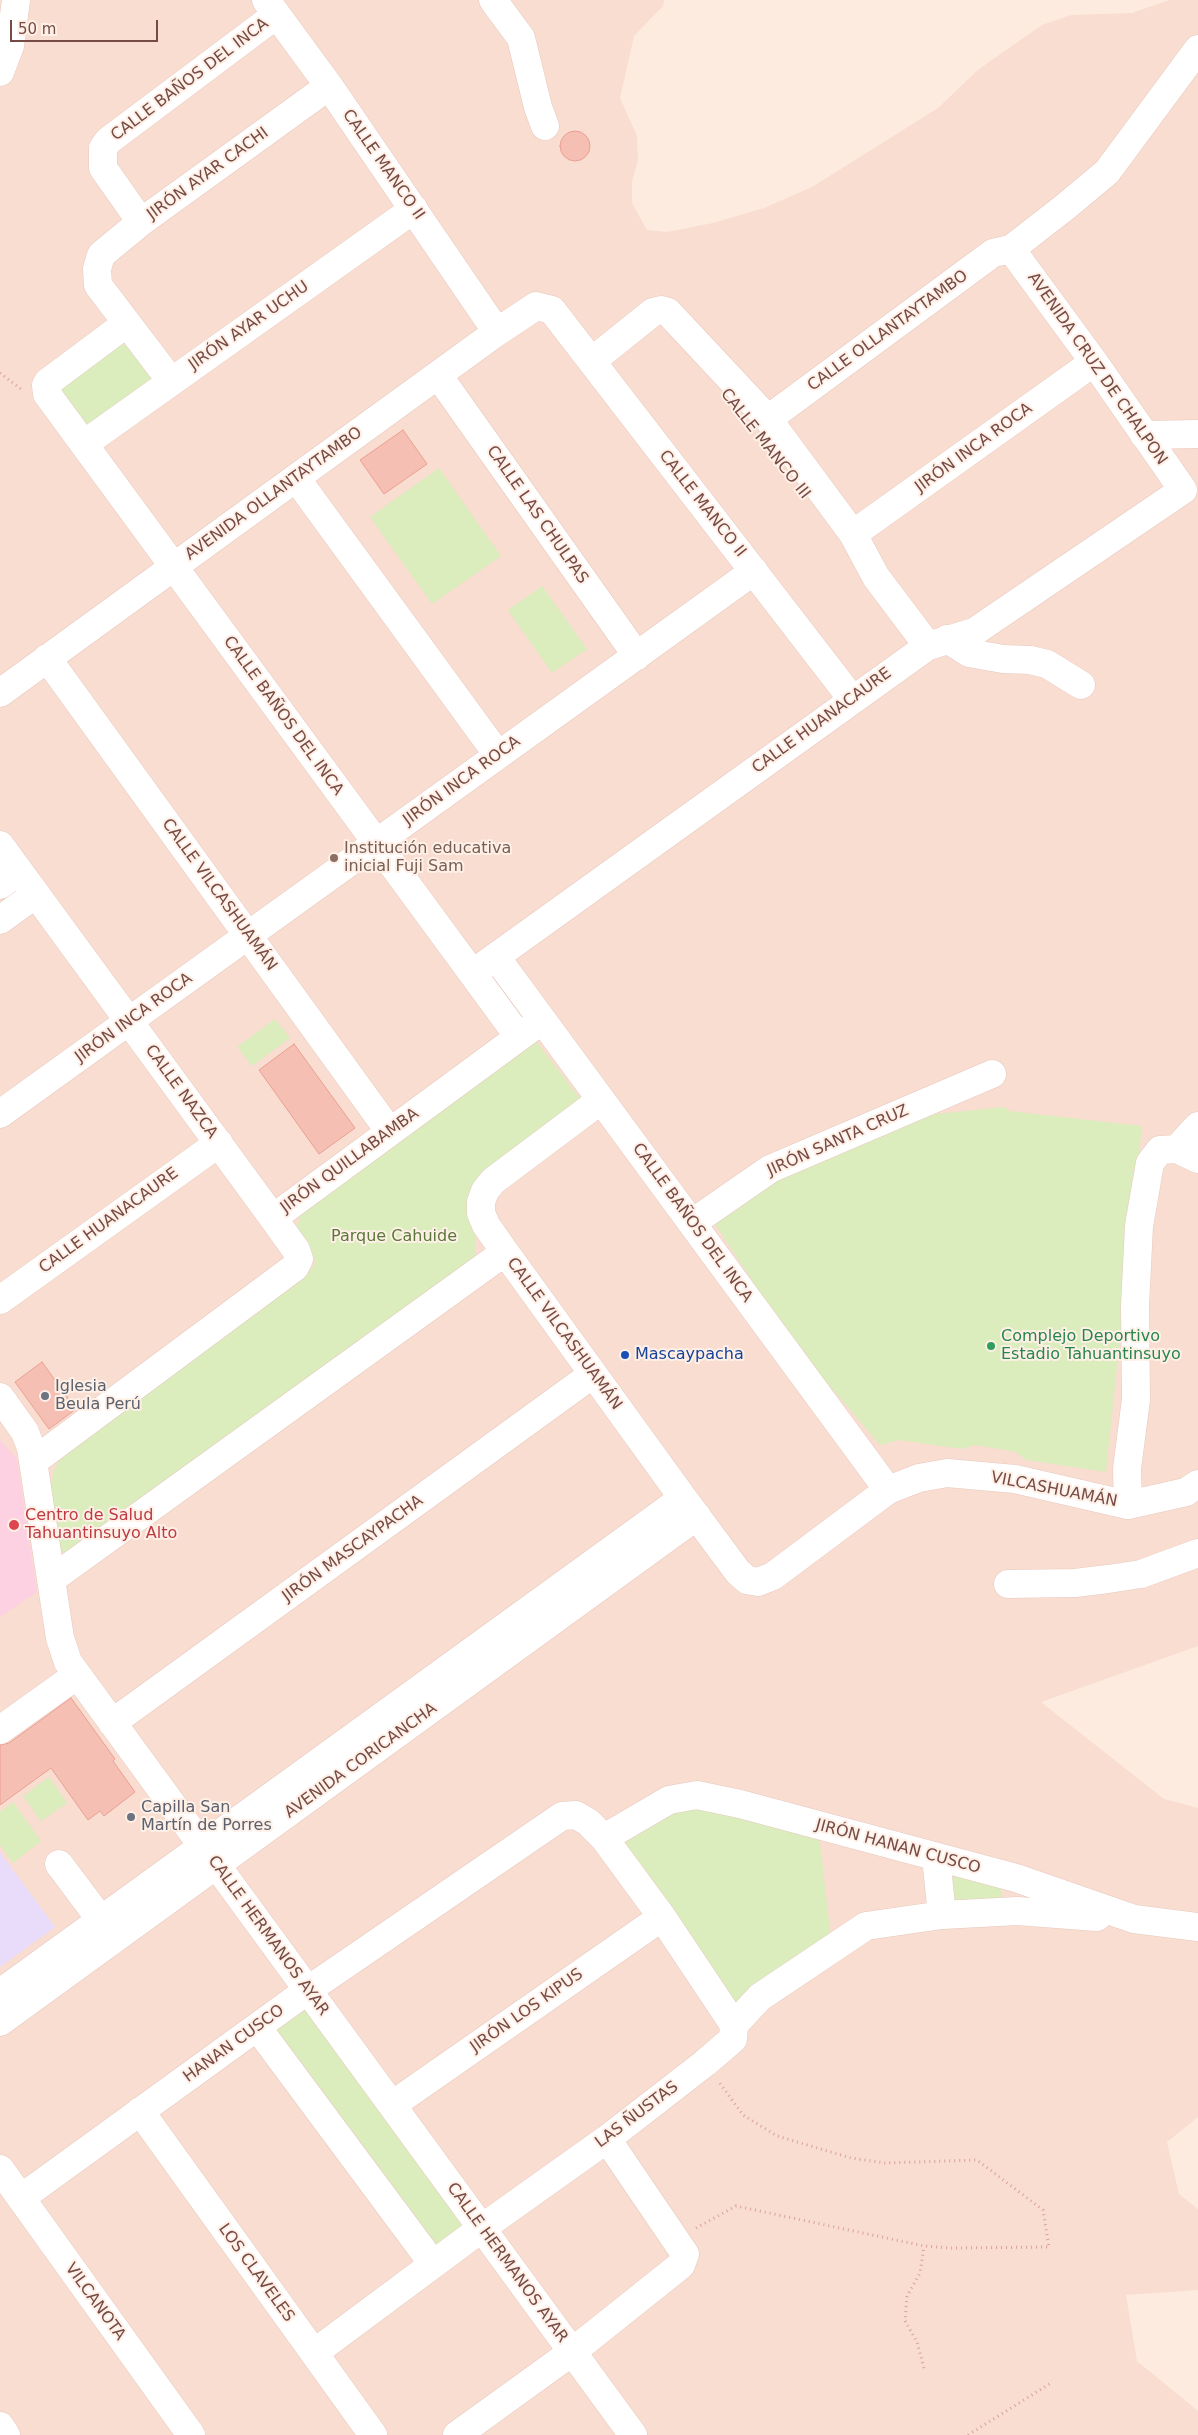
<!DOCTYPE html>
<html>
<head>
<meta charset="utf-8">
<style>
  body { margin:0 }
  #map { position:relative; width:1198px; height:2435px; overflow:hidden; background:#feebdf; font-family:"DejaVu Sans",sans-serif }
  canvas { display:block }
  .scale { position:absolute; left:10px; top:20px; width:148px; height:22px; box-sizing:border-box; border:2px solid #764b45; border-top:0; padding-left:6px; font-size:15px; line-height:18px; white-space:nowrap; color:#764b45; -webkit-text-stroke:4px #fff0e7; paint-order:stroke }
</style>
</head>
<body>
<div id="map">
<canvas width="1198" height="2435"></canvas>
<div class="scale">50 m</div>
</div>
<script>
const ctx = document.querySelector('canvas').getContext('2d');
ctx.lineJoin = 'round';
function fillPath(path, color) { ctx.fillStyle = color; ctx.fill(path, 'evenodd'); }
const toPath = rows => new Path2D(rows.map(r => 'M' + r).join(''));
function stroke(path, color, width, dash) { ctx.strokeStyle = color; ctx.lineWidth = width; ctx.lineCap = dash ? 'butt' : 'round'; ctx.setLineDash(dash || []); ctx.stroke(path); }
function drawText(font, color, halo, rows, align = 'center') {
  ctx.font = font + ' "DejaVu Sans",sans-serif'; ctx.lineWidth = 4; ctx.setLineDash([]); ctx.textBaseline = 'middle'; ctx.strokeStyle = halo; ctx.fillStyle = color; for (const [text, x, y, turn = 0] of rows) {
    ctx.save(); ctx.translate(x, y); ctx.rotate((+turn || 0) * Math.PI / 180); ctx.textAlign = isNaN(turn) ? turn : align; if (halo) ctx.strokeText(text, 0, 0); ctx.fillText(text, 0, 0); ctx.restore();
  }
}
const residential = toPath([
  [0,0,664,0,663,6,634,36,620,98,637,136,638,160,632,181,632,203,647,230,667,232,713,223,764,208,812,187,938,108,979,69,1042,25,1071,15,1132,13,1169,0,1198,0,1198,1646,1041,1702,1164,1799,1198,1808,1198,2117,1167,2142,1179,2194,1198,2209,1198,2290,1126,2295,1137,2361,1198,2411,1198,2435,0,2435]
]);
const education = toPath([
  [0,1852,55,1927,0,1967]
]);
const medical = toPath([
  [0,1440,17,1459,37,1592,0,1617]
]);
const green = toPath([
  [114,345,127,345,152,379,87,426,57,386],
  [439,468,501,556,432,604,370,517],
  [542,586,587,649,552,673,508,610],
  [275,1019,290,1038,252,1066,237,1047],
  [536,1041,582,1101,479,1179,474,1269,70,1555,57,1550,49,1493,54,1470,64,1452,314,1267,315,1260,296,1232,300,1215],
  [1004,1107,1009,1111,1142,1126,1106,1472,1026,1460,1016,1452,975,1445,962,1449,899,1440,880,1445,793,1343,711,1218,772,1176,936,1114],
  [49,1777,67,1803,41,1821,23,1796],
  [13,1802,41,1841,13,1863,0,1845,0,1812],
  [678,1803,819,1834,831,1939,732,2004,614,1840],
  [947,1872,1001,1888,1001,1899,949,1903],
  [307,2000,474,2225,434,2255,267,2029]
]);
const building = toPath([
  '560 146a15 15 0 1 1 30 0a15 15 0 1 1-30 0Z',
  [403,430,427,464,384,494,360,460,403,430],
  [294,1044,355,1128,319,1154,259,1070,294,1044],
  [42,1362,76,1409,49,1429,15,1382,42,1362],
  [71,1698,115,1759,113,1761,135,1792,104,1816,100,1811,88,1820,51,1768,0,1805,0,1745,9,1743,71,1698]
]);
const path = toPath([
  [0,373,22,390],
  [696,2228,736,2206,924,2246,951,2248,1049,2247,1043,2210,977,2160,885,2163,851,2158,777,2136,743,2115,719,2082],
  [924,2368,917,2342,905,2321,907,2296,920,2273,924,2246],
  [968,2435,1051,2383]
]);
const minor = toPath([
  [266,0,329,86,497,332],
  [493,0,521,38,538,107,545,126],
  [0,72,10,46,16,0],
  [141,222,103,168,103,148,108,141,276,15],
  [1011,249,1094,362,1183,490],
  [127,323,48,382,46,385,47,394,519,1037],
  [592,361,653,312,661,310,668,312,768,419,853,534,876,577,928,646],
  [438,375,637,656],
  [171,381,98,285,97,269,101,255,141,222,329,86],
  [768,419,993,253,1011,249,1065,207,1107,172,1198,49],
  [1144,435,1198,434],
  [84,444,414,209],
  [296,478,498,755],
  [853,534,1094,362],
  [947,639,969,653,1003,659,1030,660,1047,664,1081,685],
  [47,658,390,1132],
  [0,693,497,332,536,306,552,310,852,699],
  [0,845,273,1218,296,1250,299,1259,295,1267,34,1461],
  [0,885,19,871],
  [0,920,36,894],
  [496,957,888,1490],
  [473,973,928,646,974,632,1183,490],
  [601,1100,493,1181,485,1191,481,1202,481,1213,486,1225,505,1252,683,1498,738,1572,747,1580,758,1582,773,1576,888,1490,919,1478,947,1473,1015,1479,1128,1505,1186,1492,1198,1484],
  [0,1114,754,571],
  [1177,1149,1198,1126],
  [273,1218,534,1026],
  [692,1223,770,1169,992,1074],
  [0,1300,219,1143],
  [0,1397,25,1432,31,1448,60,1638,68,1662,633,2435],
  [1128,1505,1127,1469,1136,1399,1135,1306,1139,1226,1150,1163,1160,1150,1177,1149,1198,1159],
  [52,1579,505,1252],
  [1008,1584,1075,1583,1108,1579,1141,1574,1198,1553],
  [112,1723,593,1374],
  [0,1730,77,1675],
  [604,1838,669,1800,697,1795,740,1804,1016,1878,1134,1919,1198,1927],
  [936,1857,942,1915],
  [59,1864,101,1920],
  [0,1993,683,1498],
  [0,2022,697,1516],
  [734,2025,760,1997,866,1926,942,1915,1017,1911,1097,1917],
  [257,2027,433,2264],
  [392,2105,662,1917],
  [140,2111,373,2435],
  [0,2169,191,2435],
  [21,2198,308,1990,562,1816,576,1815,588,1822,604,1838,662,1917,734,2025,733,2039,705,2063,607,2139,482,2228,314,2353],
  [0,2426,6,2435],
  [457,2435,572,2352,681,2265,685,2254,607,2139]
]);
const markers = [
  [334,858,5,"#8d6e63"],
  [991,1346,5,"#2e9e5b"],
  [625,1355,5,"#1a4fb4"],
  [45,1396,5,"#6b7280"],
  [14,1525,6,"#e0444e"],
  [131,1817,5,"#6b7280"]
];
const streetNames = [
  ["CALLE BAÑOS DEL INCA",190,80,-37],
  ["CALLE MANCO II",383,165,55],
  ["JIRÓN AYAR CACHI",208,174,-36],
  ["JIRÓN AYAR UCHU",249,326,-35],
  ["CALLE OLLANTAYTAMBO",888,331,-36],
  ["AVENIDA CRUZ DE CHALPON",1097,369,55],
  ["CALLE MANCO III",765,444,52],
  ["JIRÓN INCA ROCA",974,448,-36],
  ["AVENIDA OLLANTAYTAMBO",274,494,-36],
  ["CALLE MANCO II",702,504,52],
  ["CALLE LAS CHULPAS",537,515,55],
  ["CALLE BAÑOS DEL INCA",283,716,54],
  ["CALLE HUANACAURE",822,721,-36],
  ["JIRÓN INCA ROCA",462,781,-36],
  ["CALLE VILCASHUAMÁN",219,895,54],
  ["JIRÓN INCA ROCA",134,1018,-36],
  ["CALLE NAZCA",181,1092,54],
  ["JIRÓN SANTA CRUZ",838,1141,-24],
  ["JIRÓN QUILLABAMBA",350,1161,-36],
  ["CALLE HUANACAURE",109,1221,-36],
  ["CALLE BAÑOS DEL INCA",692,1223,54],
  ["CALLE VILCASHUAMÁN",564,1334,54],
  ["VILCASHUAMÁN",1054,1490,11],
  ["JIRÓN MASCAYPACHA",353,1549,-36],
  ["AVENIDA CORICANCHA",361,1761,-36],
  ["JIRÓN HANAN CUSCO",898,1847,15],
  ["CALLE HERMANOS AYAR",268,1936,54],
  ["JIRÓN LOS KIPUS",527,2011,-35],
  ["HANAN CUSCO",234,2044,-36],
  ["LAS ÑUSTAS",637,2115,-37],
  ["CALLE HERMANOS AYAR",507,2263,54],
  ["LOS CLAVELES",256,2273,54],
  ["VILCANOTA",95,2302,54]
];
const educationNames = [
  ["Institución educativa",344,849],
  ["inicial Fuji Sam",344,867]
];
const parkNames = [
  ["Parque Cahuide",394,1237]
];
const leisureNames = [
  ["Complejo Deportivo",1001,1337],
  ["Estadio Tahuantinsuyo",1001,1355]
];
const transitNames = [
  ["Mascaypacha",635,1355]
];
const worshipNames = [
  ["Iglesia",55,1387],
  ["Beula Perú",55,1405],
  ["Capilla San",141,1808],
  ["Martín de Porres",141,1826]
];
const healthNames = [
  ["Centro de Salud",25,1516],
  ["Tahuantinsuyo Alto",25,1534]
];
fillPath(residential, '#f8ddd0');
fillPath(education, '#e8dcfa');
fillPath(medical, '#fdd1e1');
fillPath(green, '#dbecbd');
fillPath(building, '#f6bfb4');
stroke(building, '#eaa093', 1);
stroke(minor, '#e8c9bf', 29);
stroke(path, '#daa298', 3, [1, 4]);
stroke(minor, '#fff', 28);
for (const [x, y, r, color] of markers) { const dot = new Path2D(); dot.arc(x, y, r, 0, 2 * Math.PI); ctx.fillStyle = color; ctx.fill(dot); stroke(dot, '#fff0e7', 2); }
drawText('16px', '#764b45', '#fff0e7', streetNames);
drawText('16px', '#785e54', '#fff0e7', educationNames, 'left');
drawText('16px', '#5a7839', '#fff0e7', parkNames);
drawText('16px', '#27864d', '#fff0e7', leisureNames, 'left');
drawText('16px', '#164399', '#fff0e7', transitNames, 'left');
drawText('16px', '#5b616d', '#fff0e7', worshipNames, 'left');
drawText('16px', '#be3a42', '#fff0e7', healthNames, 'left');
</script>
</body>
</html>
